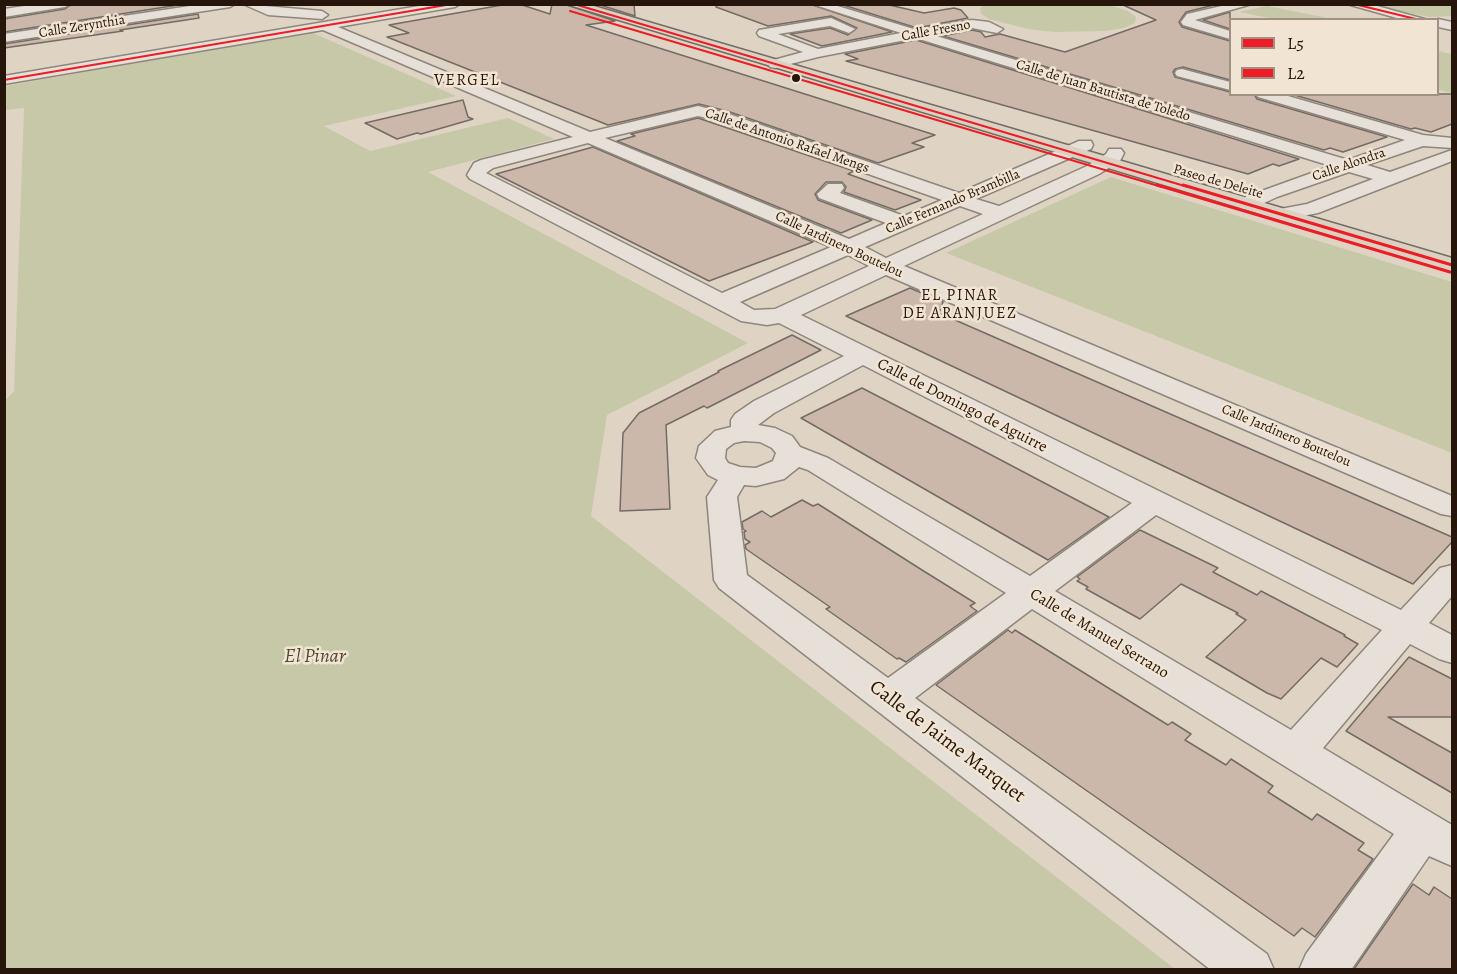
<!DOCTYPE html>
<html>
<head>
<meta charset="utf-8">
<style>
  body { margin:0 }
  #map { position:relative; width:1457px; height:974px; overflow:hidden; background:#dfd4c4; font-family:Alegreya,serif }
  canvas { display:block }
  .frame { position:absolute; inset:0; border:6px solid #26150a; pointer-events:none }
  .legend { position:absolute; left:1229px; top:18px; width:210px; height:78px; box-sizing:border-box; background:#f1e4d2; border:2px solid #a09182; margin:0; padding:8px 10px; list-style:none; font-size:18px; color:#26150a }
  .legend li { display:flex; align-items:center; gap:12px; height:30px }
  .legend b { width:30px; border:2px solid #a09182 }
</style>
</head>
<body>
<div id="map">
<canvas width="1457" height="974"></canvas>
<div class="frame"></div>
<ul class="legend">
<li><b style="height:8px;background:#ee1c25"></b>L5</li>
<li><b style="height:8px;background:#ee1c25"></b>L2</li>
</ul>
</div>
<script>
const ctx = document.querySelector('canvas').getContext('2d');
ctx.lineJoin = 'round';
function fillPath(path, color) { ctx.fillStyle = color; ctx.fill(path, 'evenodd'); }
const toPath = rows => new Path2D(rows.map(r => 'M' + r).join(''));
function stroke(path, color, width, dash) { ctx.strokeStyle = color; ctx.lineWidth = width; ctx.lineCap = dash ? 'butt' : 'round'; ctx.setLineDash(dash || []); ctx.stroke(path); }
function drawText(font, color, halo, rows, align = 'center') {
  ctx.font = font + ' Alegreya,serif'; ctx.lineWidth = 5; ctx.setLineDash([]); ctx.textBaseline = 'middle'; ctx.strokeStyle = halo; ctx.fillStyle = color; for (const [text, x, y, turn = 0] of rows) {
    ctx.save(); ctx.translate(x, y); ctx.rotate((+turn || 0) * Math.PI / 180); ctx.textAlign = isNaN(turn) ? turn : align; if (halo) ctx.strokeText(text, 0, 0); ctx.fillText(text, 0, 0); ctx.restore();
  }
}
const green = toPath([
  [985,5,1109,5,1128,11,1136,17,1135,23,1124,28,1106,31,1054,32,1028,29,989,19,981,14,980,8],
  [1369,5,1452,5,1452,16,1429,17],
  [1267,6,1333,19,1274,19,1239,12],
  [311,32,456,96,324,126,370,151,508,118,554,139,428,172,748,343,607,415,591,516,1175,969,5,969,4,402,14,391,24,108,5,110,5,86],
  [1438,51,1452,54,1452,93,1438,90],
  [1111,177,1452,282,1452,453,946,253]
]);
const building = toPath([
  [72,4,185,4,4,32,4,19,65,9,72,4],
  [508,4,519,4,550,14,552,4,564,4,615,21,586,25,935,135,912,143,924,147,878,163,727,111,699,104,608,125,387,37,409,33,389,25,508,4],
  [597,4,634,4,635,16,597,4],
  [716,4,810,4,892,32,822,46,790,34,830,28,848,35,857,28,831,16,768,26,716,7,716,4],
  [840,4,885,4,924,13,954,8,961,10,968,18,917,28,840,4],
  [1121,4,1218,4,1186,12,1179,22,1182,27,1230,41,1230,80,1183,67,1175,69,1173,72,1175,77,1230,92,1230,94,1254,94,1257,99,1387,137,1343,152,1330,148,1324,150,943,36,972,30,981,32,985,37,1000,34,1065,52,1156,20,1121,4],
  [1230,12,1230,29,1203,20,1230,12],
  [198,14,199,18,120,30,123,31,4,48,4,44,198,14],
  [916,40,1299,159,1279,166,1273,164,1248,174,846,61,858,59,845,54,916,40],
  [1291,94,1452,94,1452,124,1431,132,1415,128,1411,129,1291,94],
  [463,100,468,117,473,119,421,134,417,133,397,139,365,123,463,100],
  [698,118,854,171,848,174,921,200,895,210,844,192,846,187,842,182,826,182,815,194,818,200,872,220,841,233,617,141,635,136,631,134,698,118],
  [593,147,813,242,709,281,496,174,593,147],
  [910,288,943,302,939,313,1452,537,1452,542,1413,584,846,316,910,288],
  [792,335,821,350,707,408,704,406,666,425,670,509,620,511,623,433,639,413,719,372,718,371,792,335],
  [862,388,978,448,1109,517,1048,560,801,418,862,388],
  [802,500,813,506,818,504,922,570,975,603,970,606,977,611,906,662,899,658,897,659,826,609,830,607,746,549,745,545,750,542,745,539,744,532,746,531,743,529,742,522,762,511,771,517,802,500],
  [1140,530,1218,568,1213,572,1257,595,1261,591,1345,635,1344,636,1358,644,1337,667,1321,658,1281,699,1267,693,1206,657,1246,620,1236,614,1238,613,1181,584,1140,619,1086,589,1088,587,1077,581,1080,579,1077,577,1140,530],
  [1008,630,1012,633,1015,630,1168,725,1172,722,1191,734,1185,740,1226,765,1231,759,1273,786,1268,792,1312,820,1317,814,1364,843,1358,850,1373,859,1315,937,1302,928,1294,936,936,685,1008,630],
  [1409,657,1452,679,1452,717,1388,717,1452,753,1452,793,1346,731,1409,657],
  [1413,884,1429,895,1434,887,1452,899,1452,969,1354,969,1413,884]
]);
const minor = toPath([
  [38,4,70,4,65,7,4,17,4,9,38,4],
  [203,4,235,4,230,7,4,42,4,34,203,4],
  [243,4,322,11,328,15,322,19,268,15,243,4],
  [431,4,460,4,455,7,338,27,590,132,698,106,726,113,959,193,1079,141,1091,141,1093,145,1091,149,976,199,999,206,1087,166,1106,154,1109,149,1121,149,1124,153,1120,161,1099,174,904,266,1452,496,1452,516,1441,514,886,275,801,315,1401,610,1440,568,1452,565,1452,596,1429,623,1452,635,1452,663,1439,659,1410,644,1323,748,1452,825,1452,866,1429,856,1351,970,1299,970,1306,954,1394,834,1032,609,915,698,1267,954,1274,970,1211,970,719,588,714,580,707,497,718,480,708,475,696,458,699,446,715,431,731,427,731,420,735,414,754,401,844,356,779,323,767,325,741,321,470,179,467,175,474,163,481,160,573,137,323,30,4,84,4,76,431,4],
  [698,116,715,120,942,200,904,216,840,193,844,188,842,184,828,184,817,194,819,198,886,223,849,239,605,138,698,116],
  [588,143,831,247,722,293,486,173,493,168,588,143],
  [960,206,983,214,886,258,865,247,960,206],
  [848,255,869,266,775,309,754,310,740,302,848,255],
  [863,365,1132,503,1030,576,828,458,800,447,792,436,775,428,758,425,774,413,863,365],
  [744,441,760,442,772,448,776,453,773,461,756,468,740,467,728,463,725,458,726,449,734,443,744,441],
  [799,467,808,470,1006,593,888,678,747,575,737,497,744,485,756,486,784,479,799,467],
  [1156,515,1382,630,1291,730,1055,591,1156,515],
  [812,4,831,4,917,30,972,20,989,22,1003,29,997,33,972,28,933,35,1348,160,1405,140,1258,97,1256,94,1281,94,1423,135,1452,138,1452,148,1423,146,1367,165,1390,172,1452,150,1452,161,1318,213,1282,220,1275,218,1272,214,1275,210,1307,204,1373,179,1349,172,1277,197,1260,205,1257,209,1243,209,1240,205,1245,197,1331,166,916,38,818,57,775,68,770,67,768,64,770,61,803,52,759,36,757,33,759,30,831,18,855,29,849,33,830,26,778,34,818,49,901,33,812,4],
  [1230,4,1252,4,1195,20,1230,31,1230,39,1183,25,1181,22,1187,14,1230,4],
  [1347,4,1370,4,1428,20,1404,20,1347,4],
  [1438,19,1452,22,1452,30,1438,27,1438,19],
  [1182,69,1230,82,1230,90,1177,76,1175,73,1177,70,1182,69]
]);
const major = toPath([
  [566,4,587,4,1452,258,1452,272,566,4]
]);
const bus1Far1 = toPath([
  [574,4,1188,187],
  [1354,4,1420,20],
  [4,80,452,4]
]);
const bus1 = toPath([
  [1183,185,1452,265]
]);
const bus2Far1 = toPath([
  [570,11,1162,187]
]);
const bus2 = toPath([
  [1157,185,1450,272]
]);
const markers = [
  [796,78,5,"#26150a"]
];
const farStreetnames = [
  ["Calle Zerynthia",82,27,-9],
  ["Calle Fresno",936,31,-10],
  ["Calle de Juan Bautista de Toledo",1103,91,17],
  ["Calle de Antonio Rafael Mengs",787,141,19],
  ["Calle Alondra",1349,165,-19],
  ["Paseo de Deleite",1218,182,16],
  ["Calle Fernando Brambilla",953,202,-23],
  ["Calle Jardinero Boutelou",839,245,25],
  ["Calle Jardinero Boutelou",1286,436,23]
];
const farQuarternames = [
  ["VERGEL",467,81],
  ["EL PINAR",960,296],
  ["DE ARANJUEZ",960,314]
];
const streetNames = [
  ["Calle de Domingo de Aguirre",962,406,27],
  ["Calle de Manuel Serrano",1099,634,31]
];
const nearParknames = [
  ["El Pinar",315,657]
];
const nearStreetnames = [
  ["Calle de Jaime Marquet",947,742,37]
];
fillPath(green, '#c7c8a8');
fillPath(building, '#cbb8ab');
stroke(building, '#746c63', 1.5);
stroke(minor, '#8e867c', 3);
stroke(major, '#746c63', 3);
fillPath(minor, '#e6e0d8');
fillPath(major, '#dad1c3');
stroke(bus1Far1, '#ee1c25', 2);
stroke(bus1, '#ee1c25', 3);
stroke(bus2Far1, '#ee1c25', 2);
stroke(bus2, '#ee1c25', 3);
for (const [x, y, r, color] of markers) { const dot = new Path2D(); dot.arc(x, y, r, 0, 2 * Math.PI); ctx.fillStyle = color; ctx.fill(dot); stroke(dot, '#f1e4d2', 2); }
drawText('14px', '#26150a', '#f1e4d2', farStreetnames);
ctx.letterSpacing = '1.5px';
drawText('16px', '#26150a', '#f1e4d2', farQuarternames);
ctx.letterSpacing = '0px';
drawText('16px', '#26150a', '#f1e4d2', streetNames);
drawText('italic 20px', '#504833', '#f1e4d2', nearParknames);
drawText('20px', '#26150a', '#f1e4d2', nearStreetnames);
</script>
</body>
</html>
